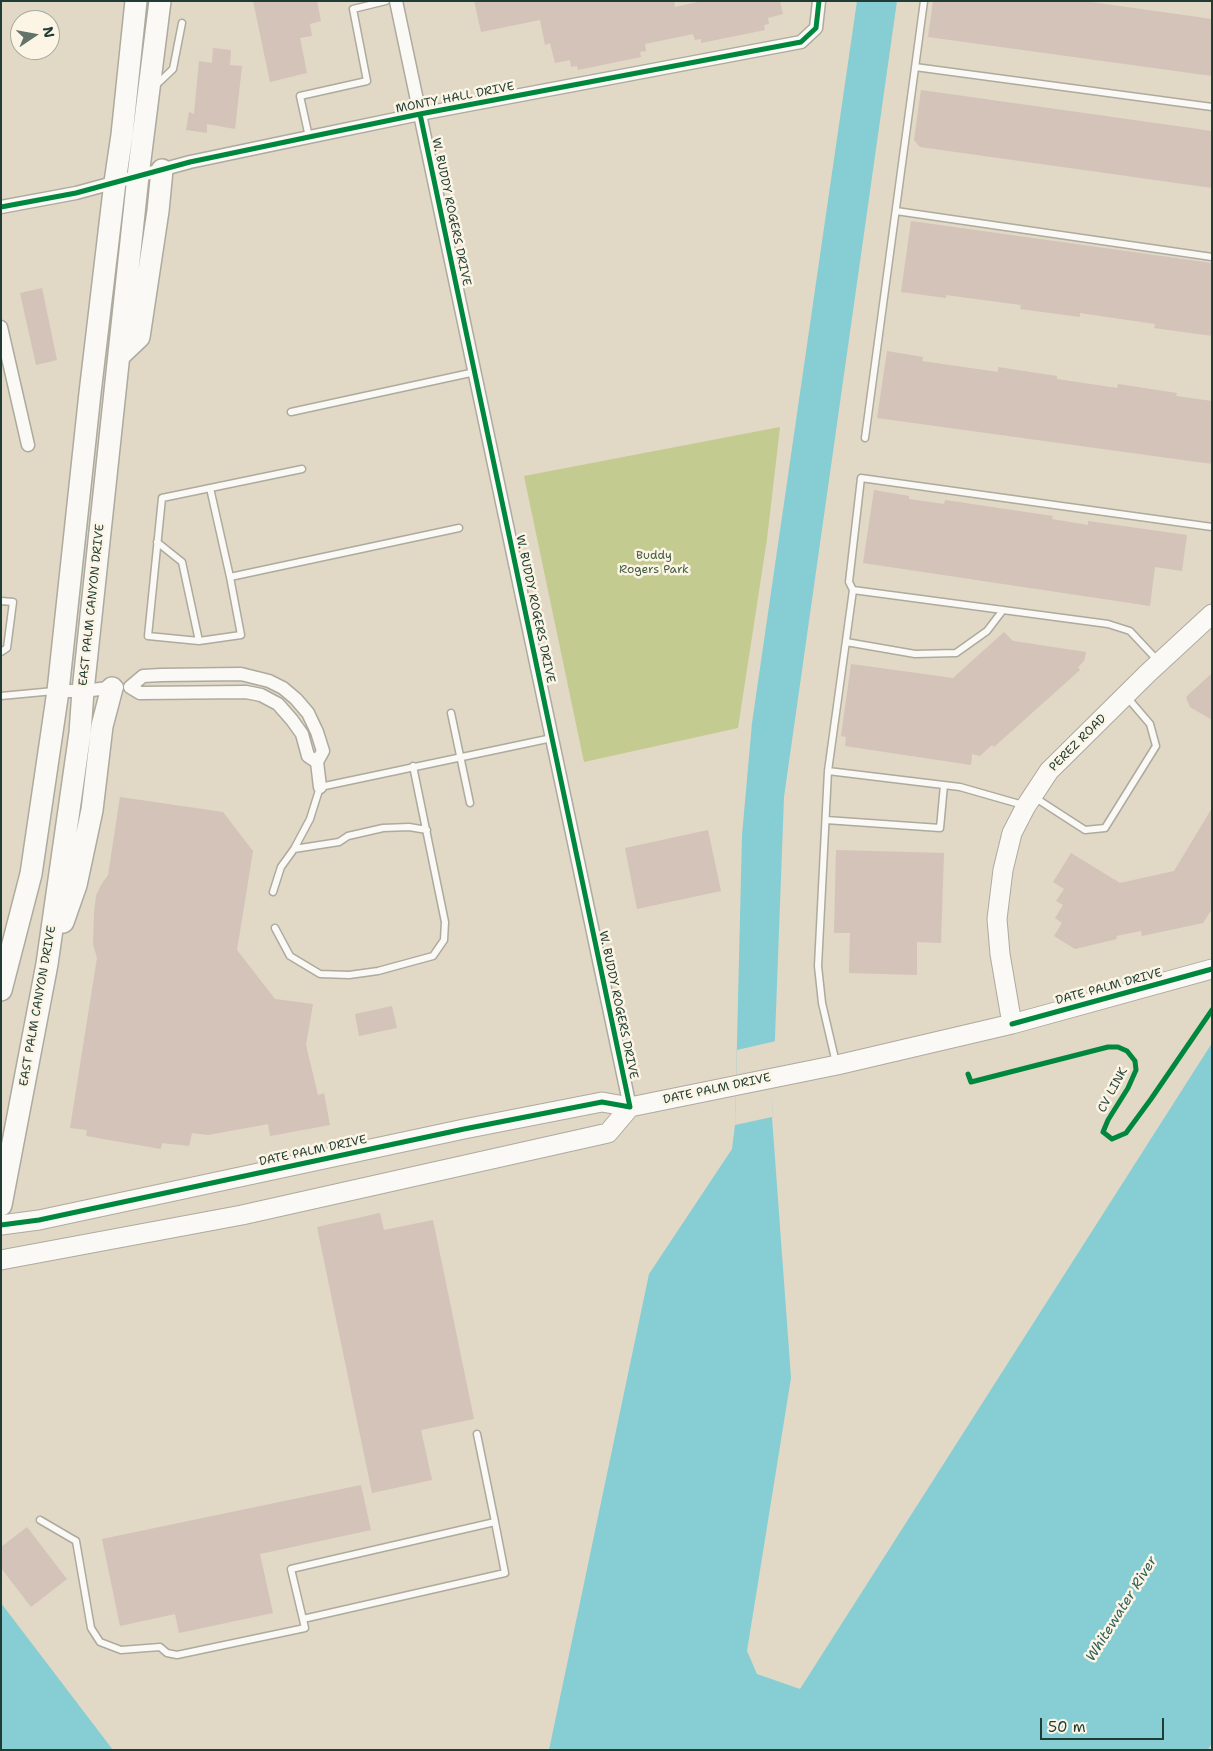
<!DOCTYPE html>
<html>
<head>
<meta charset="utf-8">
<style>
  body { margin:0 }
  #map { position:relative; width:1213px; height:1751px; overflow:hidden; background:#e1d8c6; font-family:"Shantell Sans",sans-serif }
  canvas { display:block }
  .frame { position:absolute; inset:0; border:2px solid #1f3d34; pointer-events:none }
  .north { position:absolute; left:10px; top:10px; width:50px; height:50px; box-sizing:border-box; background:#fcf5e5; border:1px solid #a4ab9e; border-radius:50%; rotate:78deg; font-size:14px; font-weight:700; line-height:20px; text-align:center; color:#1f3d34 }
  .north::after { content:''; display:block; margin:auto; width:18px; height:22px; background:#637367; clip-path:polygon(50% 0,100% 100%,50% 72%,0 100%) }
  .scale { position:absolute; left:1040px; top:1718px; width:124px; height:22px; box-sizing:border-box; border:2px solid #1f3d34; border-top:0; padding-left:6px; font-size:15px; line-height:18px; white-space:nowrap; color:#1f3d34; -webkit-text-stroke:4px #fcf5e5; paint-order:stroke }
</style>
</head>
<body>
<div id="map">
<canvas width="1213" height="1751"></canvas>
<div class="frame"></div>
<div class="north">N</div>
<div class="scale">50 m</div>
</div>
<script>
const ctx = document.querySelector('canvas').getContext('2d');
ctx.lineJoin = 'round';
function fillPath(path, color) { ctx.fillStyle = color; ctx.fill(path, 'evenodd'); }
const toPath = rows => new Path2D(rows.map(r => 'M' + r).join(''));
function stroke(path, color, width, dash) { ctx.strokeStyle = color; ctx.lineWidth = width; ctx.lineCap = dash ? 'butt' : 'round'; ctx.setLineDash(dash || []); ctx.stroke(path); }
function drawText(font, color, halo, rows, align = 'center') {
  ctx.font = font + ' "Shantell Sans",sans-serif'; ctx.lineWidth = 5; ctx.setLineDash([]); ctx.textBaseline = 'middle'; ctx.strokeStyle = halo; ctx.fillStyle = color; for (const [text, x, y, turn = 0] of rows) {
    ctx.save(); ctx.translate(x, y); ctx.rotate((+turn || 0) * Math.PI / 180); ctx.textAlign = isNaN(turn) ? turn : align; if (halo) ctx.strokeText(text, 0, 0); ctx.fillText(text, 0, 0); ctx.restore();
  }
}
const green = toPath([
  [780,427,767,539,738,728,584,762,524,476]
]);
const water = toPath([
  [857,1,897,1,784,797,772,1117,791,1378,747,1651,757,1674,800,1689,1212,1043,1212,1743,1208,1750,549,1750,649,1274,732,1149,735,1125,742,835,752,723],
  [1,1603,113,1750,1,1750]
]);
const pier = toPath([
  [776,1041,772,1117,735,1125,737,1050]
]);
const building = toPath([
  [253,1,317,1,321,21,310,24,312,36,300,38,307,73,270,82],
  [474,1,674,1,675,7,702,1,780,1,783,14,768,18,769,24,764,25,765,30,701,43,701,39,695,40,693,34,645,44,646,51,640,52,641,57,578,70,577,66,571,67,570,60,555,63,550,43,545,45,540,20,481,32],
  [933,1,1084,1,1212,19,1212,76,928,37],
  [213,48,231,50,230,65,242,66,235,129,207,124,207,133,186,130,189,112,194,114,199,61,212,63],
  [921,90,1212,131,1212,188,920,147,914,140],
  [911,221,1212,263,1212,336,1154,328,1155,324,1080,313,1080,317,1020,309,1021,305,946,295,946,298,901,292],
  [42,288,57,360,36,365,20,293],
  [887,351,923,357,922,361,998,372,998,367,1057,376,1057,379,1117,388,1118,384,1177,393,1176,396,1212,401,1212,464,877,418],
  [874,490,909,496,909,499,944,504,945,500,1053,516,1052,519,1088,525,1088,521,1187,535,1182,571,1155,567,1150,606,863,563],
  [1004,632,1013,641,1086,652,1084,661,1078,667,1080,670,994,747,992,745,980,756,972,754,971,765,845,746,846,737,841,736,851,664,953,678],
  [1212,673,1212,720,1190,707,1186,697],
  [120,797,223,812,253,851,237,950,275,999,313,1004,306,1045,318,1095,324,1093,330,1125,270,1136,268,1124,208,1135,192,1133,189,1146,162,1143,161,1149,86,1136,87,1130,70,1128,97,958,93,944,94,913,96,896,101,885,108,875],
  [1212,808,1212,909,1203,923,1142,936,1141,931,1116,936,1117,939,1075,949,1054,936,1062,923,1055,918,1063,905,1056,901,1064,889,1053,882,1071,853,1120,883,1174,871],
  [708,830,721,891,637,909,625,848],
  [836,850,944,853,941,943,917,942,917,975,849,973,850,933,834,933],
  [392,1006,397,1028,359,1036,355,1014],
  [380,1213,384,1230,433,1220,474,1419,421,1430,432,1480,372,1493,317,1227],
  [361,1485,371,1530,260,1554,273,1613,179,1633,175,1614,120,1626,102,1539],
  [27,1527,67,1579,31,1607,1,1568,1,1547]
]);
const service = toPath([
  [915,67,1212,107],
  [155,86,173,69,182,23],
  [309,137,300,96,367,81,353,9,386,1],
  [896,211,1212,257],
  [291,412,475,372],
  [865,438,924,1],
  [302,469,162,498,148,636,199,641,241,635,230,577,459,528],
  [210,488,230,577],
  [157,542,182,562,199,641],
  [1,601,13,602,7,648,1,652],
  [846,642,915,654,956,653,987,631,1003,610],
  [1159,662,1130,631,1108,624,853,590,849,582,861,478,1212,527],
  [1,696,54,691],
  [451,713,470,803],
  [828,771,853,590],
  [1034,797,1085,830,1105,828,1156,746,1150,724,1126,696],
  [826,820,940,828,944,785],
  [294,849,339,842,348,836,383,828,409,827,427,830],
  [273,892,281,867,294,849,310,819,320,787,552,738],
  [275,928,290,956,320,974,349,975,378,971,433,956,444,940,445,922,413,766],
  [836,1063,822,1003,818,966,828,771,960,787,1023,805],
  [477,1434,495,1522],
  [40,1520,76,1541,91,1628,100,1642,121,1650,160,1647,167,1653,177,1655,305,1628,291,1569,495,1522,505,1573,303,1619]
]);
const minor = toPath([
  [396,1,630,1107],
  [1,207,76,193,190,162,309,137,420,114,801,42,816,28,819,1],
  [1,327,28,445],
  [130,687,143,676,161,675,241,674,269,681,283,688,296,699,308,713,317,732,323,751,317,762,320,787],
  [130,687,140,693,246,692,261,695,278,704,292,720,302,734,308,756,317,762],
  [58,691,83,691,117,687]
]);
const secondary = toPath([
  [1012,1024,1000,954,997,919,1003,870,1012,833,1026,806,1049,771,1148,673,1212,614],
  [1,1225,39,1220,464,1129,602,1102,630,1107,837,1065,1012,1024,1212,969],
  [1,1260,242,1215,608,1133,630,1107]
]);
const primary = toPath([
  [120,355,139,337,158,211,162,170],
  [63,922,76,885,92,810,102,726,112,688],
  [1,990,31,874,58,691,90,393,115,182,122,135,136,1],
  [1,1205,47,964,80,733,83,691,138,176,160,1]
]);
const cycleway = toPath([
  [1,207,76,193,190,162,309,137,420,114,801,42,816,28,819,1],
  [1012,1024,1212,969],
  [968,1074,971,1082,1108,1047,1118,1047,1127,1051,1135,1061,1136,1070,1128,1088,1108,1120,1103,1132,1112,1139,1126,1133,1151,1099,1212,1010],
  [1,1225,39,1220,464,1129,602,1102,630,1107,420,114]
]);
const streetNames = [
  ["MONTY HALL DRIVE",455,98,-11],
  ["W. BUDDY ROGERS DRIVE",451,212,78],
  ["EAST PALM CANYON DRIVE",92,605,-84],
  ["W. BUDDY ROGERS DRIVE",535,609,78],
  ["PEREZ ROAD",1078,743,-45],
  ["DATE PALM DRIVE",1109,987,-15],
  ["W. BUDDY ROGERS DRIVE",618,1005,78],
  ["EAST PALM CANYON DRIVE",38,1006,-80],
  ["DATE PALM DRIVE",717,1089,-12],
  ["CV LINK",1113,1090,-62],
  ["DATE PALM DRIVE",313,1151,-12]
];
const parkNames = [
  ["Buddy",654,556],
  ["Rogers Park",654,570]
];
const waterNames = [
  ["Whitewater River",1122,1609,-58]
];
fillPath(green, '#c3cb90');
fillPath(water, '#86ced3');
fillPath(pier, '#e1d8c6');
fillPath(building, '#d3c3b9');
stroke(service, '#adaa9e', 9);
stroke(minor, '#adaa9e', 15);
stroke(secondary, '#adaa9e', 21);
stroke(primary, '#adaa9e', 24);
stroke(service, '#faf9f6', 6);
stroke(minor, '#faf9f6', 12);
stroke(secondary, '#faf9f6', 19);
stroke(primary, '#faf9f6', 21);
stroke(cycleway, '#00873e', 5);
drawText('12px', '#1f3d34', '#fcf5e5', streetNames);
drawText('12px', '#425e40', '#fcf5e5', parkNames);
drawText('italic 14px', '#2f605d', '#fcf5e5', waterNames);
</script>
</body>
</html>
